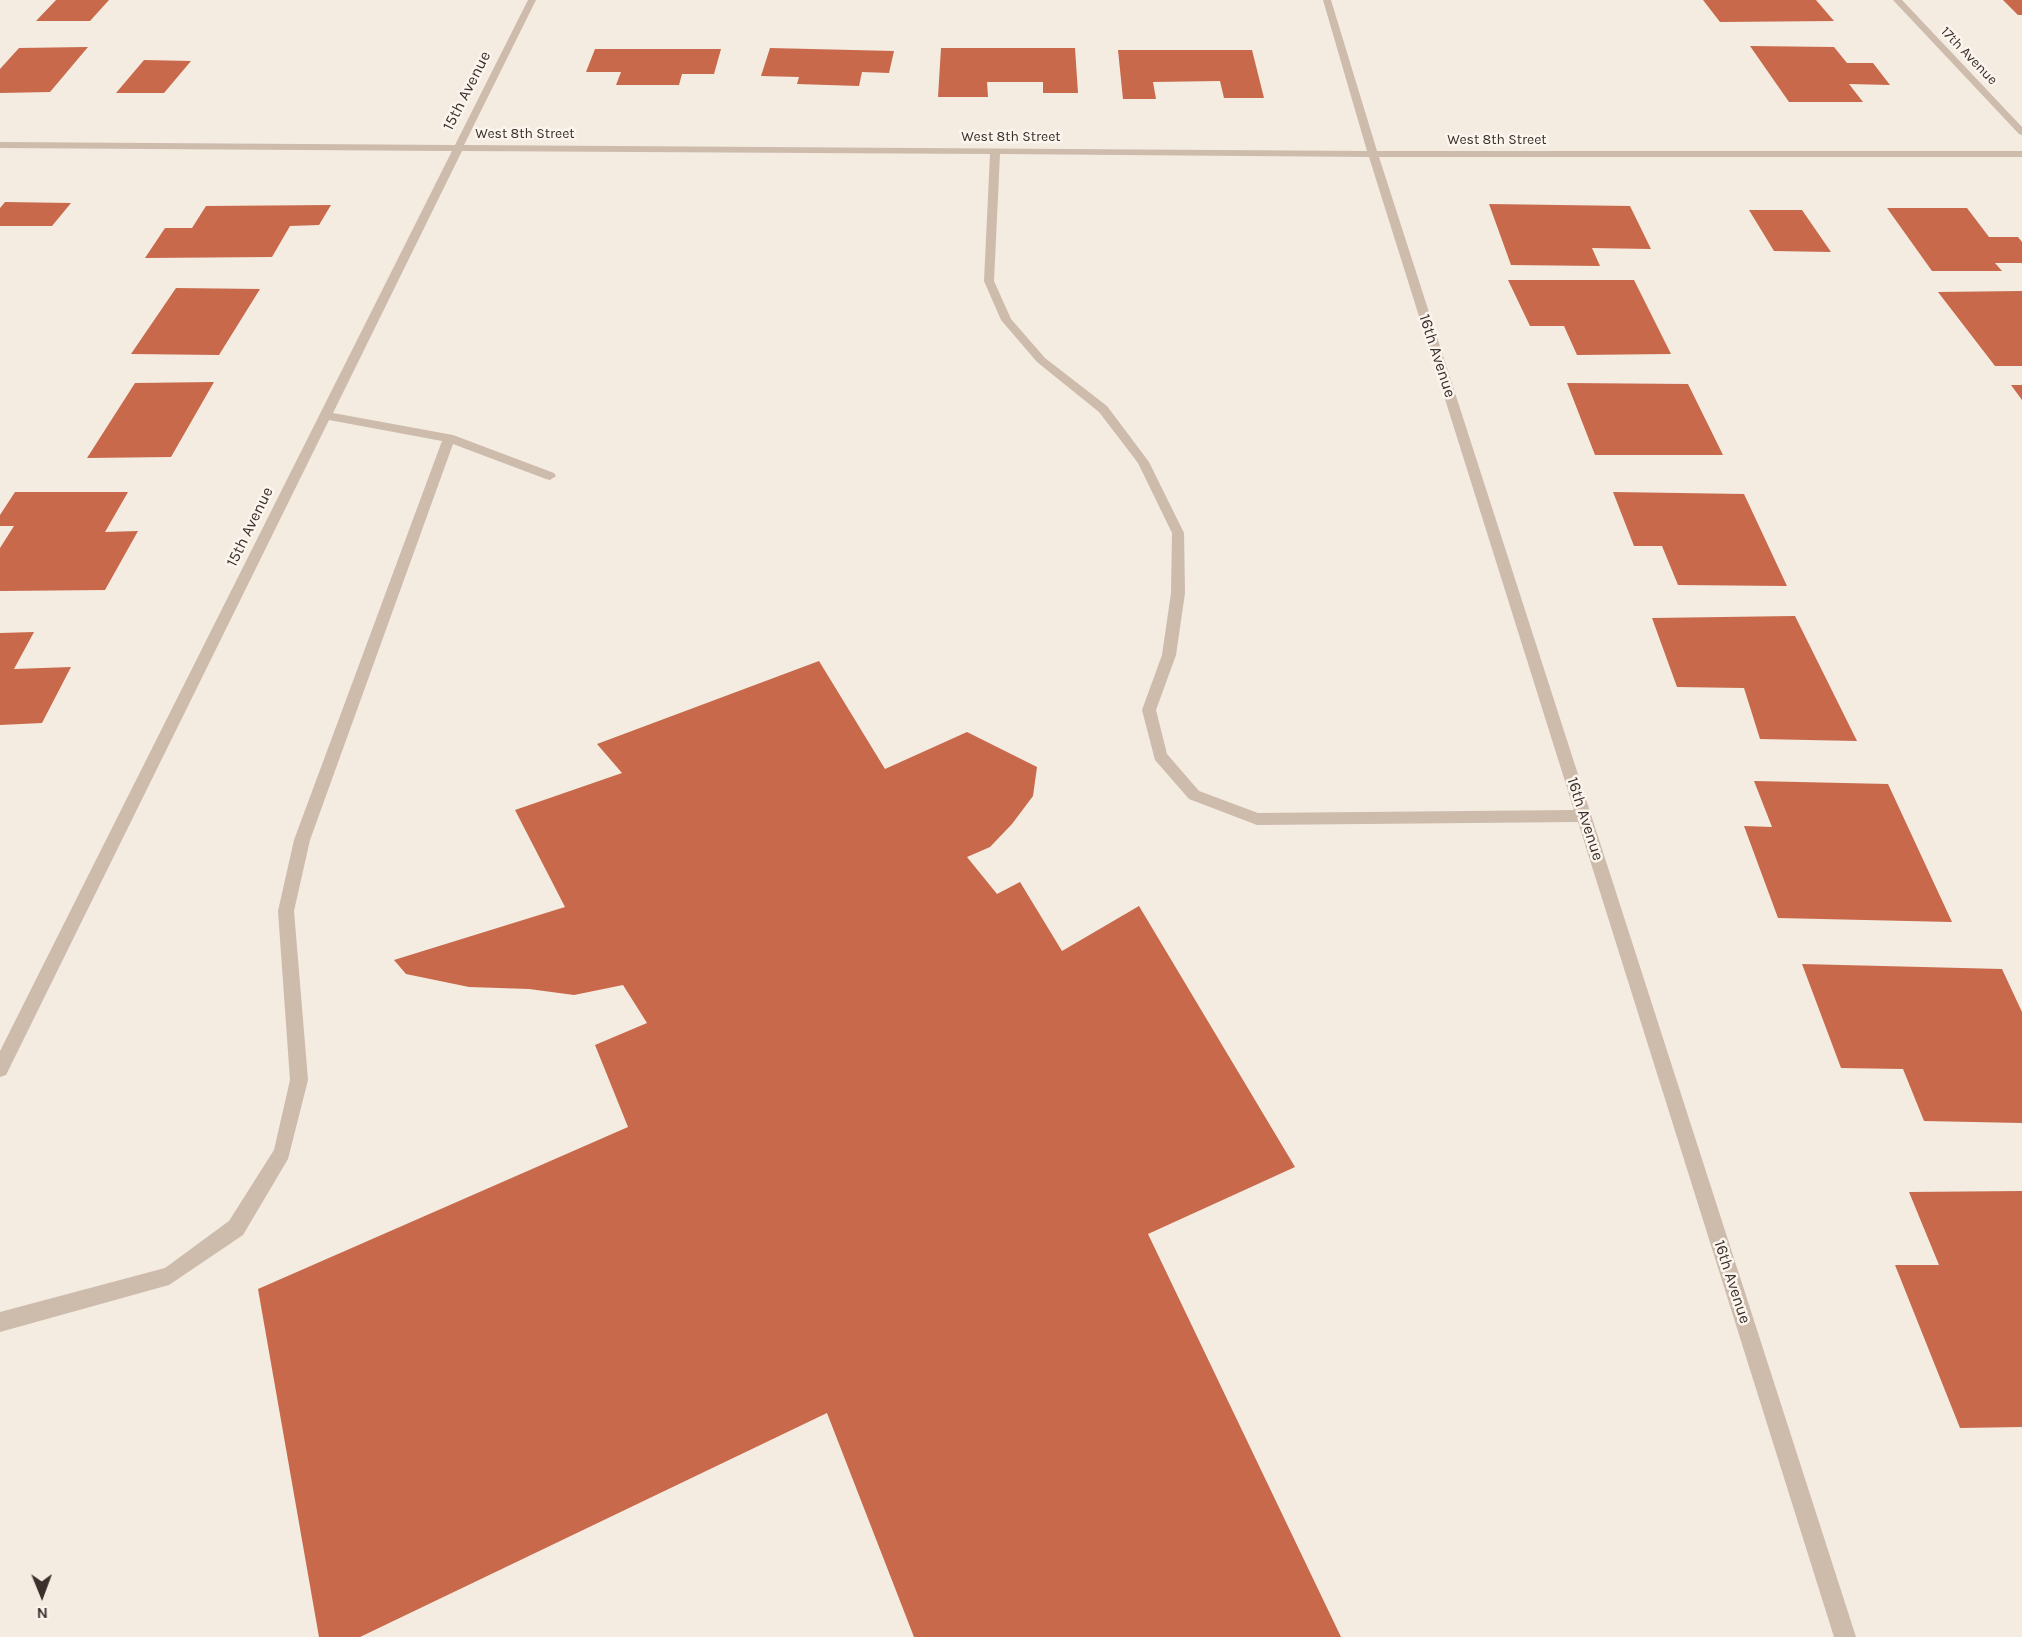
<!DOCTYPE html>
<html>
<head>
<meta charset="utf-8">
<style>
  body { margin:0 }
  #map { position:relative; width:2022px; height:1637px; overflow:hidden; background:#f4ebe1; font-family:Karla,sans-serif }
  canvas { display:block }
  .north { position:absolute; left:12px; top:1565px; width:60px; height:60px; -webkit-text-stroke:4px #fbf5ee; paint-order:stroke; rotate:179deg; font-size:16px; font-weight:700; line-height:24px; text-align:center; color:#3b302b }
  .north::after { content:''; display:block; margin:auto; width:21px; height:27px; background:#3b302b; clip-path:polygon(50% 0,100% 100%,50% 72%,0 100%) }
</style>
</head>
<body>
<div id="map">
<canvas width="2022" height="1637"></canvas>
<div class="north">N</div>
</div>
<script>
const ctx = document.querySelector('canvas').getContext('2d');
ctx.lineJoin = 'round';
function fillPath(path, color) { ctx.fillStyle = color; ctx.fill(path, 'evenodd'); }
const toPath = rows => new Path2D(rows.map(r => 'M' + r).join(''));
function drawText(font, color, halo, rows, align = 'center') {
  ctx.font = font + ' Karla,sans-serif'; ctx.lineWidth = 5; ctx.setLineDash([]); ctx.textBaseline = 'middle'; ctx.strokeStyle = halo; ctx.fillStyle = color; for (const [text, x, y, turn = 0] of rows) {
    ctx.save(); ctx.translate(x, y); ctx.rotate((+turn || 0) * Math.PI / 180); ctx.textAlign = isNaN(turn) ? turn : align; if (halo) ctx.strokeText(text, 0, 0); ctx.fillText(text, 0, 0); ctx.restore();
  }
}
const building = toPath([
  [56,0,109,0,90,21,36,21],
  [1703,0,1816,0,1834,21,1720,22],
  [2003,0,2022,0,2022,15,2018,15],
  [1750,46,1834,47,1847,63,1873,63,1890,85,1849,84,1863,102,1789,102],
  [88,47,50,92,0,93,0,69,19,48],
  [770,48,894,51,889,73,862,72,859,86,797,84,799,77,761,76],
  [941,48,1075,48,1078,93,1043,93,1043,82,987,82,988,97,938,97],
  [595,49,721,49,714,74,682,74,679,85,616,85,621,72,586,72],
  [1118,50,1252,50,1264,98,1224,98,1220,81,1153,82,1156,99,1123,99],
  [144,60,191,61,164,93,116,93],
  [5,202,71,203,52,226,0,226,0,208],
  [1489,204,1630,206,1651,249,1592,248,1600,266,1511,265],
  [331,205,319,225,290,226,272,257,145,258,165,228,192,228,206,206],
  [1887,208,1967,208,1989,237,2018,237,2022,242,2022,263,1995,263,2002,271,1932,271],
  [1749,210,1802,210,1831,252,1774,251],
  [1508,280,1634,280,1671,354,1577,355,1564,326,1530,326],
  [176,288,260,289,219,355,131,354],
  [2022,291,2022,366,1995,366,1938,292],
  [214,382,171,457,87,458,135,383],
  [1567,383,1688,384,1723,455,1595,455],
  [2011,385,2022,385,2022,400],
  [15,492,128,492,105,532,138,531,105,590,0,591,0,548,14,526,0,526,0,515],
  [1613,492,1744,494,1787,586,1678,585,1662,546,1634,546],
  [1795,616,1857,741,1760,739,1744,688,1677,687,1652,618],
  [34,632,14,669,71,667,42,723,0,725,0,633],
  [819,661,885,769,967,732,1037,767,1033,796,1012,824,990,847,967,857,997,894,1020,882,1062,951,1139,906,1295,1167,1148,1234,1341,1637,914,1637,827,1413,360,1637,319,1637,258,1289,628,1127,595,1045,647,1023,623,985,574,995,529,989,469,987,406,974,394,960,565,907,515,810,622,773,597,744],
  [1754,781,1888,784,1952,922,1778,918,1744,826,1772,827],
  [1802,964,2002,969,2022,1012,2022,1123,1924,1121,1903,1069,1841,1068],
  [2022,1191,2022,1427,1960,1428,1895,1265,1939,1265,1909,1192]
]);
const minor = toPath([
  [528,0,536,0,464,145,1367,151,1323,0,1331,0,1377,151,2022,151,2022,157,1379,157,1856,1637,1834,1637,1578,822,1257,825,1189,799,1155,760,1142,710,1162,655,1171,593,1172,533,1138,463,1099,412,1037,362,1001,320,984,281,990,154,462,151,333,413,453,435,554,473,556,476,550,480,546,479,453,444,310,840,294,911,308,1080,288,1159,243,1235,169,1285,0,1332,0,1312,165,1268,229,1221,274,1150,290,1080,278,911,294,840,442,441,329,420,6,1075,0,1077,0,1051,452,151,0,148,0,142,455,145,528,0],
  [1000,154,1369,157,1574,810,1258,813,1199,791,1167,754,1156,710,1176,655,1185,593,1184,533,1149,462,1107,406,1045,358,1011,319,994,281,1000,154],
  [1893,0,1902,0,2022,127,2022,135,2019,134,1893,0]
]);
const farStreetnames = [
  ["17th Avenue",1969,56,46],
  ["West 8th Street",525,134],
  ["West 8th Street",1011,137],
  ["West 8th Street",1497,140]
];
const streetNames = [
  ["15th Avenue",467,91,-63],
  ["16th Avenue",1437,356,72],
  ["15th Avenue",250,527,-64],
  ["16th Avenue",1585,819,72],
  ["16th Avenue",1732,1282,72]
];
fillPath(building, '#c8694b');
fillPath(minor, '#cdbbac');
drawText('14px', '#3b302b', '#fbf5ee', farStreetnames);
drawText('16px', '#3b302b', '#fbf5ee', streetNames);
</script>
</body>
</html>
